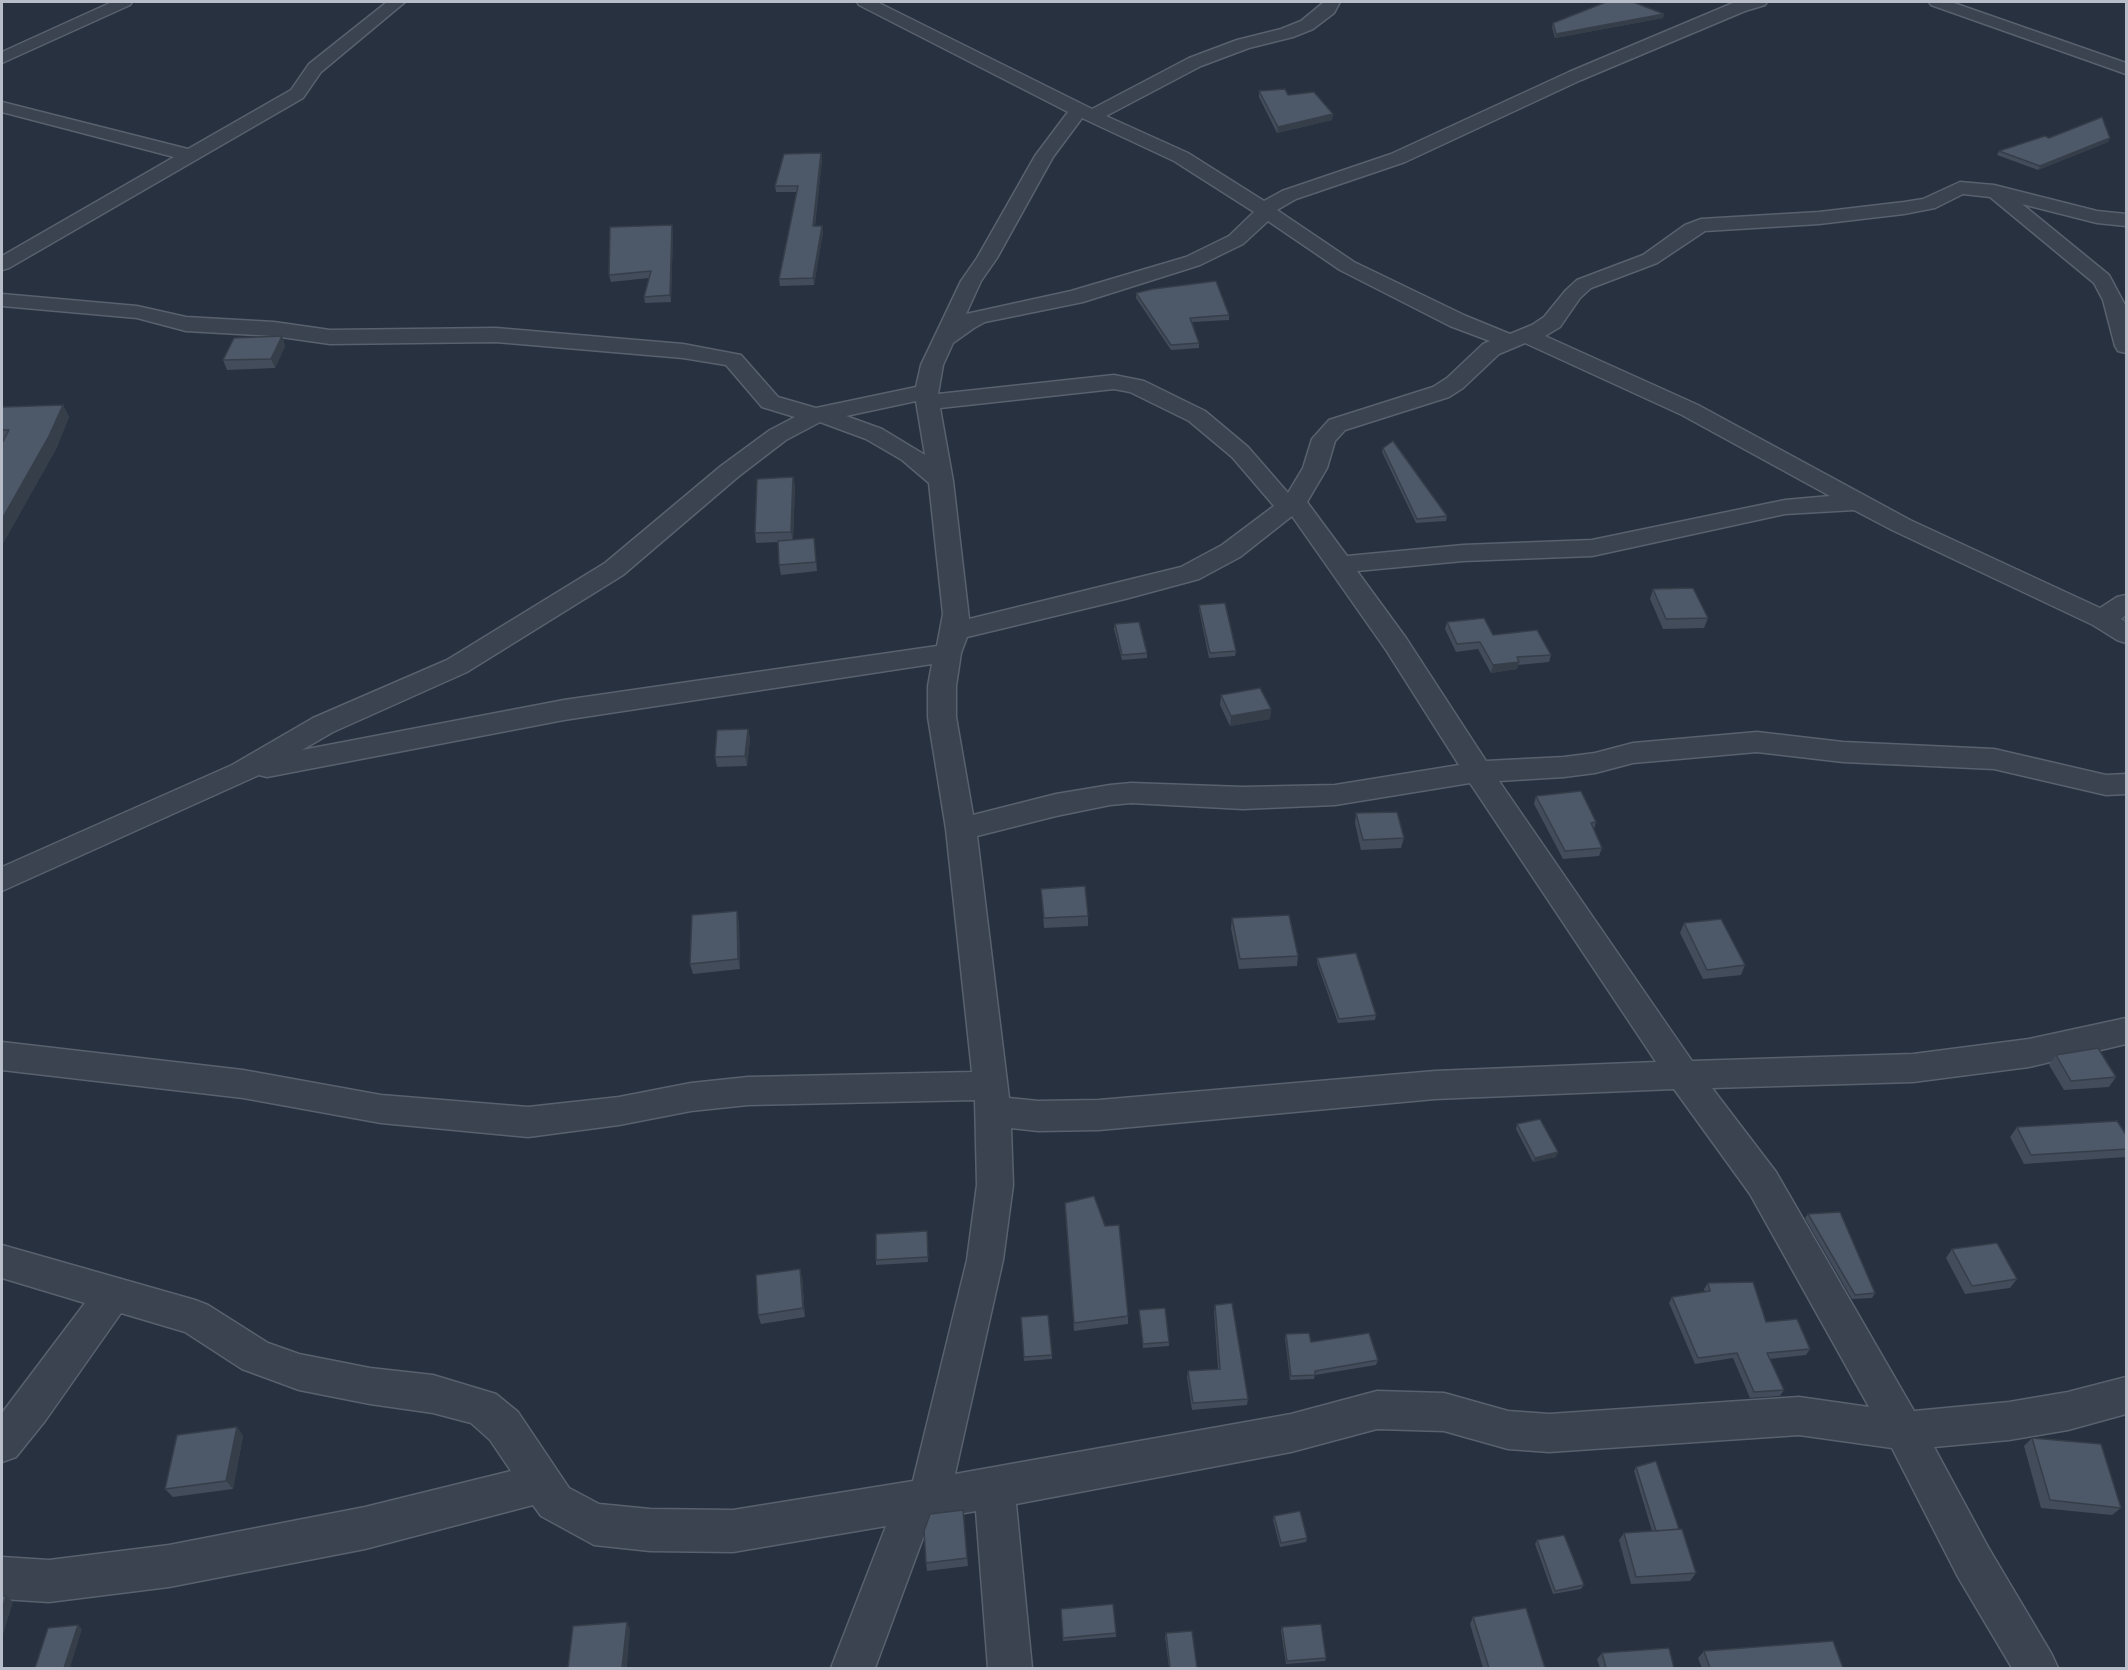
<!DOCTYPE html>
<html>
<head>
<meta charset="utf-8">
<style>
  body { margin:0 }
  #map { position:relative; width:2128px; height:1670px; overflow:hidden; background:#273140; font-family:"Archivo Narrow",sans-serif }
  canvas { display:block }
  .frame { position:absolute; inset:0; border:3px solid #b7beca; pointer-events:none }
</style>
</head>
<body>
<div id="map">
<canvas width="2128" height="1670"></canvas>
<div class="frame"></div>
</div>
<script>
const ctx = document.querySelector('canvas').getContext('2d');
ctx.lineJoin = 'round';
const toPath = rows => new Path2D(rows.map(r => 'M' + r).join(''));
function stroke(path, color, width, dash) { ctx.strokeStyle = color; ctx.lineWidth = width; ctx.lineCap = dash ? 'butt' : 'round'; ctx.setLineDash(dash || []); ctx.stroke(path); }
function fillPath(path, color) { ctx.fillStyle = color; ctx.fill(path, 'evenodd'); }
const minor = toPath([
  [112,2,132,2,130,5,2,63,2,52,112,2],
  [387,2,405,2,321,72,303,98,9,268,2,270,2,256,174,157,2,112,2,102,188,149,291,90,309,64,387,2],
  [857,2,877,2,1092,109,1189,58,1237,40,1281,29,1301,21,1324,2,1340,2,1334,13,1313,29,1293,37,1249,48,1201,66,1106,116,1188,153,1264,201,1282,191,1391,154,1569,72,1733,3,1767,2,1765,5,1745,11,1581,80,1405,162,1296,199,1277,210,1354,262,1466,316,1510,334,1532,325,1544,317,1566,290,1577,280,1643,255,1685,225,1701,219,1819,212,1904,202,1923,199,1960,182,1994,185,2097,211,2126,214,2126,226,2097,223,2022,204,2109,275,2126,307,2126,353,2118,351,2115,346,2103,300,2094,283,1990,197,1963,194,1935,208,1904,214,1819,224,1705,231,1657,263,1591,288,1580,298,1560,327,1545,336,1698,405,1910,520,2100,608,2117,597,2126,595,2126,615,2121,619,2126,622,2126,643,2117,640,2093,625,1892,530,1854,510,1785,514,1592,556,1463,561,1357,571,1406,638,1486,761,1564,757,1595,753,1633,743,1757,732,1843,742,1994,749,2106,775,2126,774,2126,794,2106,795,1994,769,1843,762,1757,752,1633,763,1595,773,1564,777,1499,781,1692,1061,1913,1054,2029,1039,2126,1018,2126,1044,2029,1067,1913,1082,1712,1088,1776,1172,1914,1411,2009,1402,2068,1392,2126,1377,2126,1414,2068,1430,2009,1440,1934,1447,1988,1547,2051,1653,2058,1668,2012,1668,1958,1577,1892,1448,1799,1435,1549,1452,1508,1449,1444,1431,1377,1429,1291,1452,1016,1504,1032,1668,988,1668,976,1511,930,1519,875,1668,831,1668,886,1526,733,1552,650,1551,594,1545,541,1516,533,1505,365,1549,169,1587,49,1602,2,1599,2,1557,49,1560,169,1545,365,1507,511,1471,490,1440,471,1423,433,1413,370,1404,299,1390,242,1369,185,1332,121,1313,45,1421,16,1457,2,1462,2,1413,85,1303,2,1278,2,1245,195,1300,208,1305,268,1343,299,1354,370,1368,433,1375,496,1394,518,1412,569,1488,599,1504,650,1509,733,1510,913,1481,967,1260,977,1185,975,1100,748,1105,691,1111,619,1125,528,1137,381,1123,243,1098,2,1070,2,1042,243,1070,381,1095,528,1107,619,1097,691,1083,748,1077,972,1072,946,829,928,717,928,686,932,664,564,720,267,777,259,775,2,891,2,867,232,765,313,718,447,660,605,563,721,466,770,430,795,417,762,407,726,365,683,358,496,342,330,344,274,336,186,331,137,318,2,306,2,294,137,306,186,317,274,322,330,330,496,328,683,344,741,355,778,397,816,408,916,387,921,365,961,281,977,258,1035,156,1068,112,859,5,857,2],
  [1082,118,1174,161,1254,212,1229,236,1186,257,1071,291,966,314,981,281,997,258,1053,157,1082,118],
  [1268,221,1340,270,1450,326,1490,341,1483,344,1447,378,1433,387,1329,420,1312,439,1303,468,1288,493,1248,447,1205,411,1144,381,1114,375,938,394,943,365,953,343,974,328,985,322,1083,302,1200,265,1243,244,1268,221],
  [1525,343,1682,415,1830,496,1785,500,1592,540,1463,545,1347,556,1307,502,1327,468,1335,441,1345,430,1449,397,1463,388,1499,354,1525,343],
  [1114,389,1130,392,1189,421,1232,457,1274,506,1222,545,1181,567,969,619,953,481,940,408,1114,389],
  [916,401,925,455,882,429,846,416,916,401],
  [820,422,866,439,902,460,929,483,943,614,937,646,564,700,302,750,333,732,467,672,623,575,739,476,786,440,820,422],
  [1292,516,1386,650,1459,765,1335,785,1243,787,1131,783,1110,785,1056,794,973,815,956,717,956,686,961,653,967,637,1125,599,1199,579,1240,557,1292,516],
  [1470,783,1656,1062,1435,1071,1099,1100,1038,1101,1009,1098,977,836,1056,816,1110,805,1131,803,1243,809,1335,805,1470,783],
  [1674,1089,1750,1194,1869,1407,1799,1397,1549,1414,1508,1411,1444,1393,1377,1391,1291,1414,955,1474,1003,1260,1013,1185,1011,1128,1038,1131,1099,1130,1435,1099,1674,1089],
  [1929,2,1951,2,2126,63,2126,74,1931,5,1929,2]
]);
const wall = toPath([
  [1664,14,1663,18,1555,38,1552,27,1553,23],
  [1259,91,1288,95,1333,114,1332,120,1277,133,1259,97],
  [2049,138,2110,138,2108,142,2038,170,1997,155,1999,151],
  [821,153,822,159,815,226,822,226,823,232,814,285,780,286,779,279,797,192,776,192,775,186],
  [673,232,671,302,645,303,644,297,649,278,611,282,609,275],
  [1136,293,1229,315,1229,320,1192,322,1199,343,1199,348,1171,350,1136,298],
  [282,336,285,346,275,368,227,370,223,360],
  [63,405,69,417,56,449,2,545,2,407],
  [1383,448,1447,516,1446,521,1416,523,1382,452],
  [793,477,795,487,793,540,814,538,817,571,781,575,779,565,778,542,756,543,755,533],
  [1653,589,1708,618,1704,628,1663,629,1650,599],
  [1199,605,1236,651,1235,656,1209,658,1199,610],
  [1447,622,1493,635,1551,655,1549,662,1518,665,1517,669,1491,673,1478,649,1456,652,1445,629],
  [1115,624,1147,653,1147,658,1122,660,1114,629],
  [1221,695,1271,709,1270,719,1230,726,1220,705],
  [748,729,750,739,747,766,717,767,715,757],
  [1536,796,1596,822,1594,829,1602,848,1599,856,1563,859,1534,804],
  [1356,813,1404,838,1401,848,1361,850,1355,823],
  [1041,889,1088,916,1088,926,1044,928],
  [1232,918,1298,956,1297,966,1239,969,1231,928],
  [739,921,740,969,693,974,690,964],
  [1684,923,1745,965,1741,975,1703,979,1680,933],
  [1317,958,1376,1015,1375,1020,1338,1023,1317,963],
  [2056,1055,2116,1077,2109,1087,2064,1090,2049,1065],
  [1517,1124,1556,1157,1533,1162,1516,1129],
  [2017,1127,2127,1136,2127,1156,2126,1157,2024,1164,2010,1137],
  [1065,1203,1128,1316,1128,1324,1074,1331],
  [1808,1214,1875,1293,1872,1298,1852,1299,1805,1218],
  [927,1235,928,1262,876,1265,876,1260],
  [1952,1249,2017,1279,2010,1288,1965,1294,1946,1258],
  [802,1277,805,1317,761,1324,758,1315],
  [1708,1283,1766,1322,1810,1349,1806,1355,1769,1359,1784,1390,1780,1396,1750,1398,1733,1358,1695,1364,1669,1303,1672,1297,1705,1292,1704,1289],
  [1215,1305,1248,1399,1247,1405,1192,1410,1187,1377,1188,1371,1218,1369,1214,1312],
  [1139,1310,1169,1342,1169,1346,1143,1348],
  [1021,1317,1052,1355,1052,1359,1024,1361],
  [1286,1334,1378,1360,1376,1365,1315,1375,1314,1379,1290,1380,1285,1338],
  [237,1427,243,1436,233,1489,173,1497,165,1489],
  [2032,1438,2121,1508,2112,1515,2041,1508,2024,1446],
  [1636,1467,1679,1529,1696,1573,1690,1581,1631,1584,1619,1540,1624,1533,1652,1531,1634,1471],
  [963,1510,968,1566,927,1571,926,1563],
  [1274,1516,1307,1538,1306,1542,1280,1547,1273,1520],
  [1537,1540,1584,1585,1581,1589,1553,1594,1535,1544],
  [1061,1609,1116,1633,1116,1637,1063,1641],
  [1473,1617,1545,1668,1483,1668,1470,1624],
  [1282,1627,1326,1658,1325,1661,1286,1664,1281,1631],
  [1166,1633,1197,1668,1169,1668,1165,1637],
  [1704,1651,1843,1668,1702,1668,1698,1658],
  [1602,1653,1674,1668,1600,1668,1597,1659]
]);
const shadedWall = toPath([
  [1664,14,1663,18,1555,38,1556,34],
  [1333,114,1332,120,1277,133,1278,127],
  [2110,138,2108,142,2038,170,2040,166],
  [821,153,822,159,814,232,813,226],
  [672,225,673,232,671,302,670,295],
  [822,226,823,232,814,285,813,278],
  [282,336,285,346,275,368,271,359],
  [63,405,69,417,56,449,2,545,2,519],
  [793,477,795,487,793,542,791,532],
  [1519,662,1517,669,1491,673,1493,665],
  [1271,709,1270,719,1230,726,1231,716],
  [748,729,750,739,747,766,745,756],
  [737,911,739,921,740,969,738,959],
  [1558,1152,1556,1157,1533,1162,1535,1158],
  [800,1269,802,1277,805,1317,803,1308],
  [237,1427,243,1436,233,1489,226,1481],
  [6,1596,13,1602,2,1638,2,1609],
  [627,1622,630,1629,627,1668,622,1668],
  [78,1625,82,1629,70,1668,64,1668]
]);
const building = toPath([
  [1606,2,1633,2,1664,14,1556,34,1553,23,1606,2],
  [1285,89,1288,95,1314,92,1333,114,1278,127,1259,91,1285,89],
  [2102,117,2110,138,2040,166,1999,151,2045,136,2049,138,2102,117],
  [821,153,813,226,822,226,813,278,779,279,798,186,775,186,784,154,821,153],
  [672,225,670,295,644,297,651,271,609,275,610,227,672,225],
  [1216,281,1229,315,1190,318,1199,343,1171,345,1136,293,1153,289,1216,281],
  [282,336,271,359,223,360,234,338,282,336],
  [63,405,49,436,2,519,2,443,9,430,2,430,2,407,63,405],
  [1393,441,1447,516,1417,519,1383,448,1393,441],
  [793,477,791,532,755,533,757,479,793,477],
  [814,538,816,562,779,565,778,541,814,538],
  [1693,588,1708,618,1666,619,1653,589,1693,588],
  [1225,603,1236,651,1210,653,1199,605,1225,603],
  [1484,618,1493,635,1537,630,1551,655,1517,657,1519,662,1493,665,1480,642,1457,644,1447,622,1484,618],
  [1139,622,1147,653,1122,655,1115,624,1139,622],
  [1260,688,1271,709,1231,716,1221,695,1260,688],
  [748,729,745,756,715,757,717,730,748,729],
  [1581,791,1596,822,1591,823,1602,848,1565,851,1536,796,1581,791],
  [1397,812,1404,838,1363,840,1356,813,1397,812],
  [1085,886,1088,916,1044,918,1041,889,1085,886],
  [737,911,738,959,690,964,692,915,737,911],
  [1289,915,1298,956,1240,959,1232,918,1289,915],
  [1721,919,1745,965,1707,970,1684,923,1721,919],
  [1356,953,1376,1015,1339,1019,1317,958,1356,953],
  [2098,1048,2116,1077,2071,1081,2056,1055,2098,1048],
  [1540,1119,1558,1152,1535,1158,1517,1124,1540,1119],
  [2117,1121,2127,1136,2127,1149,2031,1155,2017,1127,2117,1121],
  [1094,1196,1105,1226,1119,1225,1128,1316,1074,1323,1065,1203,1094,1196],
  [1840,1212,1875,1293,1855,1295,1808,1214,1840,1212],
  [927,1231,928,1257,876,1260,876,1234,927,1231],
  [1997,1243,2017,1279,1972,1286,1952,1249,1997,1243],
  [800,1269,803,1308,758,1315,756,1275,800,1269],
  [1753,1282,1766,1322,1797,1319,1810,1349,1767,1353,1784,1390,1754,1392,1737,1353,1698,1358,1672,1297,1710,1291,1708,1283,1753,1282],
  [1232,1303,1248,1399,1193,1403,1188,1371,1220,1369,1215,1305,1232,1303],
  [1165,1308,1169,1342,1143,1344,1139,1310,1165,1308],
  [1048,1315,1052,1355,1024,1357,1021,1317,1048,1315],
  [1309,1333,1311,1342,1369,1333,1378,1360,1315,1371,1315,1375,1291,1376,1286,1334,1309,1333],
  [237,1427,226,1481,165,1489,177,1435,237,1427],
  [2032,1438,2101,1444,2121,1508,2050,1500,2032,1438],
  [1656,1461,1679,1529,1656,1531,1636,1467,1656,1461],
  [963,1510,967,1558,926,1563,924,1531,930,1514,963,1510],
  [1300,1511,1307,1538,1281,1543,1274,1516,1300,1511],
  [1682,1529,1696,1573,1636,1577,1624,1533,1682,1529],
  [1564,1535,1584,1585,1555,1591,1537,1540,1564,1535],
  [2,1596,6,1596,2,1609,2,1596],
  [1113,1604,1116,1633,1063,1638,1061,1609,1113,1604],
  [1526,1608,1545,1668,1489,1668,1473,1617,1526,1608],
  [627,1622,622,1668,568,1668,573,1626,627,1622],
  [1321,1624,1326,1658,1287,1661,1282,1627,1321,1624],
  [78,1625,64,1668,35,1668,48,1628,78,1625],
  [1192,1631,1197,1668,1170,1668,1166,1633,1192,1631],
  [1833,1641,1843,1668,1710,1668,1704,1651,1833,1641],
  [1669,1648,1674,1668,1606,1668,1602,1653,1669,1648]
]);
stroke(minor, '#58616d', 3);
fillPath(minor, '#3b4350');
fillPath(wall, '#424c5a');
fillPath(shadedWall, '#363e4a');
fillPath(building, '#4d5869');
stroke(building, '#363e4a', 1.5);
</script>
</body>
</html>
